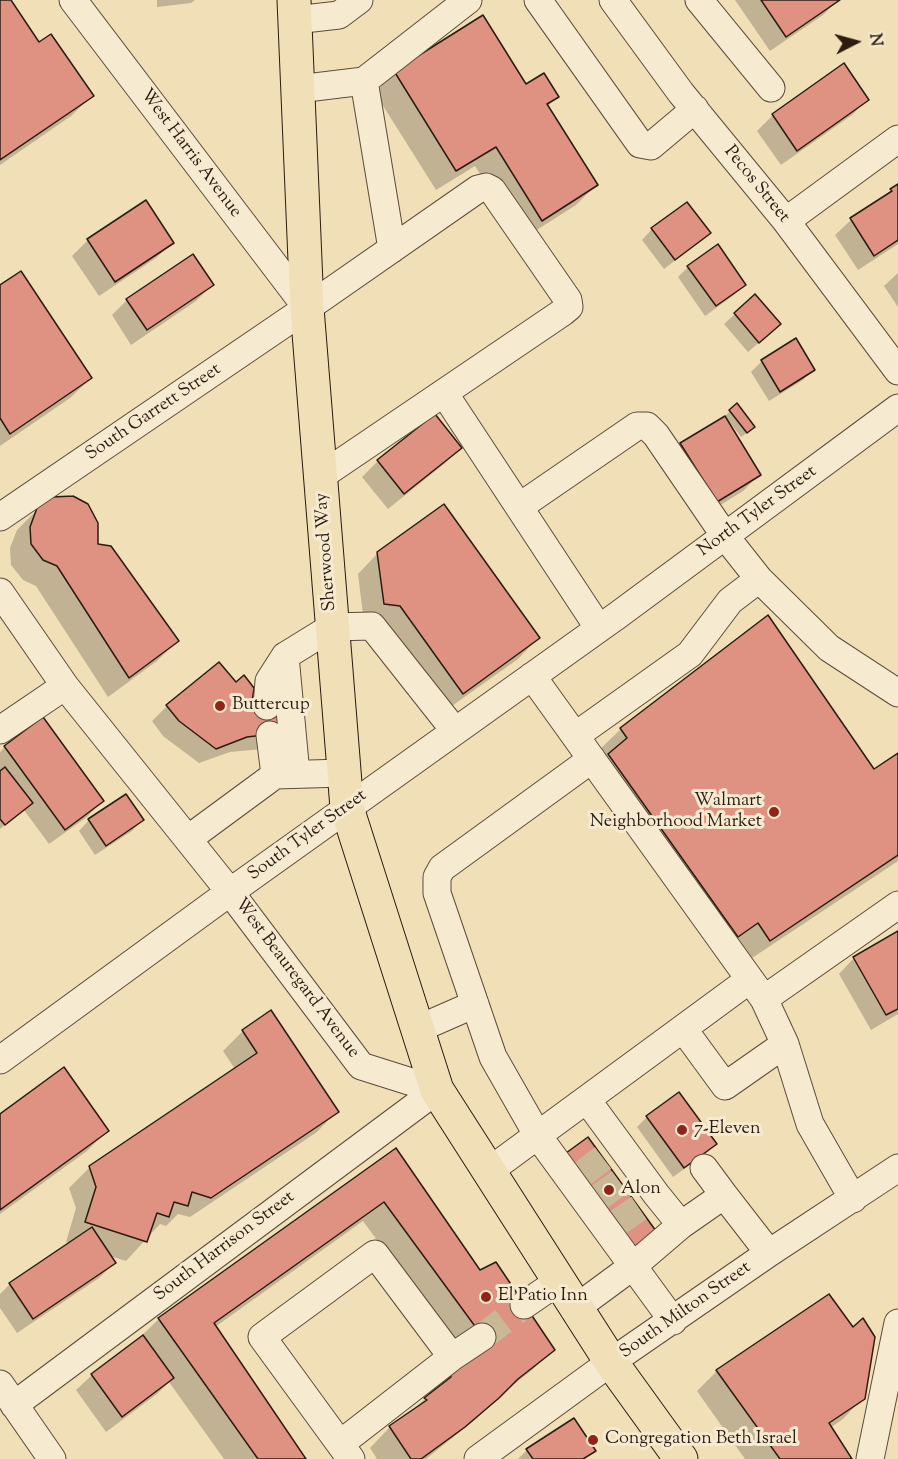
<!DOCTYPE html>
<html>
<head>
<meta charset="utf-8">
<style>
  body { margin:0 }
  #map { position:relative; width:898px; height:1459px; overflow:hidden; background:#f1dfb7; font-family:"Sorts Mill Goudy",serif }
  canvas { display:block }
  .north { position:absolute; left:826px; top:12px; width:60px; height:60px; -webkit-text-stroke:4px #f6ead0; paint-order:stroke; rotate:84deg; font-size:16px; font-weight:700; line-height:24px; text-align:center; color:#2b1b11 }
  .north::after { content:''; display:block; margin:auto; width:21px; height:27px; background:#2b1b11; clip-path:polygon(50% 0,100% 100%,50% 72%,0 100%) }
</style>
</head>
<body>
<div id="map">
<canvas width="898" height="1459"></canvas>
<div class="north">N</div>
</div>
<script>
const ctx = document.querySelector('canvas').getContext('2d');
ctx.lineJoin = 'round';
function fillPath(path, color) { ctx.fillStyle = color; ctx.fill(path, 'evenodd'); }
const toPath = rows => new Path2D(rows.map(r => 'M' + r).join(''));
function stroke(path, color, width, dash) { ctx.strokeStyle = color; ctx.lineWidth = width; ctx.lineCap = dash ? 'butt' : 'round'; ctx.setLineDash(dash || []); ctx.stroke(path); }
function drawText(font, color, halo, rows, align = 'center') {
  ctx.font = font + ' "Sorts Mill Goudy",serif'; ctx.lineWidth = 6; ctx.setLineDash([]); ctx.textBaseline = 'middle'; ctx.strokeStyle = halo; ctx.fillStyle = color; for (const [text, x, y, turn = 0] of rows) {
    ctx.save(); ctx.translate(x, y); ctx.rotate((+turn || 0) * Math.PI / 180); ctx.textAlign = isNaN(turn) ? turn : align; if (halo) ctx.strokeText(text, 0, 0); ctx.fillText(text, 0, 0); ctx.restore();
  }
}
const shadow = toPath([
  [0,0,9,0,39,44,92,96,71,116,0,165],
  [157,0,195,0,191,3,157,7],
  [735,0,838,0,823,15,770,51],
  [844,66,867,100,852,115,781,165,757,131,773,115],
  [395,72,526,86,557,97,547,107,596,185,576,205,521,240,475,166,436,190,375,93],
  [898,185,898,244,858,270,835,235,851,220,881,200],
  [145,202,172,243,156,258,99,296,72,256,88,240],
  [687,204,709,233,698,243,664,269,642,240,652,229],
  [688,267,744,285,734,295,705,316,678,277],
  [898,273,898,307,884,286],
  [212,285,196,301,131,345,112,315,127,300],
  [0,287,91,378,70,398,0,446],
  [735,314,768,335,748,352,724,324],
  [795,340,813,369,803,380,769,401,751,372,761,362],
  [730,411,748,432,741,437,725,416],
  [435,417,460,448,444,464,388,509,362,477,378,461],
  [681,444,759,475,743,491,701,517,666,460],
  [38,509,97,545,177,641,157,661,108,697,36,586,23,580,11,565,10,548,17,530],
  [378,553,538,638,518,659,442,713,364,623,358,574],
  [167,706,250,710,273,748,230,752,199,763,163,736,152,721],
  [621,729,874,771,898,755,898,861,749,960,600,749],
  [5,747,102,801,87,817,49,844,24,810,0,829,0,752],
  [89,820,142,820,132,831,95,855,79,831],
  [898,933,898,1014,871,1030,839,974,854,958],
  [243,1031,337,1111,317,1132,190,1217,178,1214,166,1226,160,1224,126,1261,110,1256,114,1263,99,1278,17,1333,0,1308,0,1294,10,1284,70,1243,66,1242,76,1208,69,1188,90,1167,235,1069,223,1051],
  [0,1115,107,1131,87,1151,0,1214],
  [647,1117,715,1144,705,1154,673,1177,637,1127],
  [395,1150,479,1272,553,1350,532,1370,499,1396,477,1418,426,1459,377,1459,370,1448,390,1427,408,1415,429,1395,427,1392,465,1361,363,1221,215,1327,304,1459,224,1459,169,1382,157,1394,106,1432,76,1390,92,1375,138,1339,159,1319],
  [717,1371,863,1398,843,1419,830,1428,851,1459,745,1459,697,1391],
  [527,1450,594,1450,585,1459,518,1459]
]);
const building = toPath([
  [0,0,11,0,39,42,51,34,94,96,0,160,0,0],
  [761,0,840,0,786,37,761,0],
  [483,15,526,84,544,73,559,97,547,104,598,185,542,221,496,147,456,171,394,71,483,15],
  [844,63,869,100,797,151,772,114,844,63],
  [898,184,898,240,874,256,850,218,892,191,890,189,898,184],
  [146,200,174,243,115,282,87,239,146,200],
  [687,202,711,233,675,260,651,228,687,202],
  [718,244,746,285,716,306,687,266,718,244],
  [193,254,214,285,147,330,126,299,193,254],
  [21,271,92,378,10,434,0,418,0,285,21,271],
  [755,294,781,324,759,343,734,313,755,294],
  [796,338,815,370,780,392,761,360,796,338],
  [737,403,755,427,747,433,729,410,737,403],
  [435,414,462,448,404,494,377,460,435,414],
  [725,416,761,475,717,502,680,443,725,416],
  [73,496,88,504,98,523,98,544,111,546,179,641,129,678,57,566,43,560,31,544,30,527,37,508,52,497,73,496],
  [444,504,540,638,463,694,400,606,384,604,377,552,444,504],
  [768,615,874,769,898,753,898,855,770,941,758,923,738,937,608,754,627,738,620,728,768,615],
  [219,662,236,682,244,675,254,688,251,708,287,704,290,732,247,737,216,749,179,721,166,705,219,662],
  [43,717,104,801,65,830,4,746,43,717],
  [5,767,33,803,5,825,0,819,0,771,5,767],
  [126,794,144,820,106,846,88,819,126,794],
  [898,931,898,1009,886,1015,853,957,898,931],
  [271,1010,339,1112,211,1198,192,1192,188,1206,174,1202,169,1217,157,1213,147,1242,85,1222,96,1187,89,1166,257,1053,242,1030,271,1010],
  [64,1067,109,1131,0,1210,0,1114,64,1067],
  [679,1092,717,1144,684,1168,646,1116,679,1092],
  [588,1137,656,1231,634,1247,566,1153,588,1137],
  [396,1148,480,1270,496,1262,555,1350,518,1379,499,1398,465,1427,421,1459,411,1459,389,1426,427,1400,424,1398,451,1377,447,1371,488,1344,384,1202,214,1323,306,1459,258,1459,158,1318,396,1148],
  [92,1227,116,1263,33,1319,9,1283,92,1227],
  [829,1294,853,1327,863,1318,875,1337,865,1399,829,1423,852,1459,780,1459,716,1370,829,1294],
  [143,1335,174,1378,122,1417,91,1374,143,1335],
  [574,1418,596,1451,583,1459,533,1459,526,1449,574,1418]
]);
const minorTunnel = toPath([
  [582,1174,603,1158],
  [598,1198,620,1182],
  [617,1223,639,1208],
  [482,1337,524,1305]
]);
const minor = toPath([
  [73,0,307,308],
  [538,0,640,144,651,146,695,109],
  [613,0,681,93,786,221,898,371],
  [699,0,771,88],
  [295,20,339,15,359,0],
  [364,81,392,249],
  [298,89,364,81,468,0],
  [786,221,898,139],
  [444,393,598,627],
  [519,507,637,426,647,426,656,435,725,536,759,579,730,601,690,654,575,736],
  [0,517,307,308,478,189,486,187,492,190,568,300,569,307,563,312,321,476],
  [759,579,829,648,898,693],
  [0,592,65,686,230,892,361,1066,437,1090],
  [285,656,296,774],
  [532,676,764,999],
  [267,706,269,681,285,656,332,627,372,626,455,731],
  [0,730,65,686],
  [270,735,275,775,344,773],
  [592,759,442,868,437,877,437,893,493,1057,538,1136,673,1321],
  [188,839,275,775],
  [418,1029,475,1004],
  [684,1030,725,1086,785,1044],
  [0,1060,230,892,618,615,898,408],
  [587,1100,656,1194,681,1225,724,1195,769,1253],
  [704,1168,724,1195],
  [489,1171,749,980],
  [853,1199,810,1124,785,1044,764,999,898,905],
  [524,1305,559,1281],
  [576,1308,633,1266,681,1225],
  [452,1357,482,1337],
  [0,1384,52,1459],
  [14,1405,437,1090],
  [340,1444,452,1357,375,1254,262,1337,340,1444,351,1459],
  [478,1459,611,1362,769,1253,898,1168],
  [870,1459,898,1323]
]);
const major = toPath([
  [294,0,307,308,347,808,437,1090,611,1362,681,1459]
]);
const markers = [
  [220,706,6,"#8f2418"],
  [774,812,6,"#8f2418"],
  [682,1130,6,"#8f2418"],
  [609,1190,6,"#8f2418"],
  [486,1297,6,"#8f2418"],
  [593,1440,6,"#8f2418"]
];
const streetNames = [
  ["West Harris Avenue",190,154,53],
  ["Pecos Street",756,185,51],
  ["South Garrett Street",154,413,-34],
  ["North Tyler Street",758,512,-36],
  ["Sherwood Way",327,552,-94],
  ["South Tyler Street",308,836,-36],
  ["West Beauregard Avenue",296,979,53],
  ["South Harrison Street",225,1247,-37],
  ["South Milton Street",686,1311,-35]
];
const poiNames = [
  ["Buttercup",232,706],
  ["Walmart",762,802,"right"],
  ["Neighborhood Market",762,823,"right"],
  ["7-Eleven",694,1130],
  ["Alon",621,1190],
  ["El Patio Inn",498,1297],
  ["Congregation Beth Israel",605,1440]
];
fillPath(shadow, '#0003');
fillPath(building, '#df9281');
stroke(building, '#2b1b11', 1.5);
stroke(minorTunnel, '#c9b896', 27, [27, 14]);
stroke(minor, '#5c4c3a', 29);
stroke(major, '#2b1b11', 35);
stroke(minor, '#f6ead0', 27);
stroke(major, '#f1dfb7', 33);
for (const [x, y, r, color] of markers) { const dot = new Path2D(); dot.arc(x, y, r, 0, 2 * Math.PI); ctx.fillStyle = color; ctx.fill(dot); stroke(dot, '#f6ead0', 2); }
drawText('18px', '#2b1b11', '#f6ead0', streetNames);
drawText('18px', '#2b1b11', '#f6ead0', poiNames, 'left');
</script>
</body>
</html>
